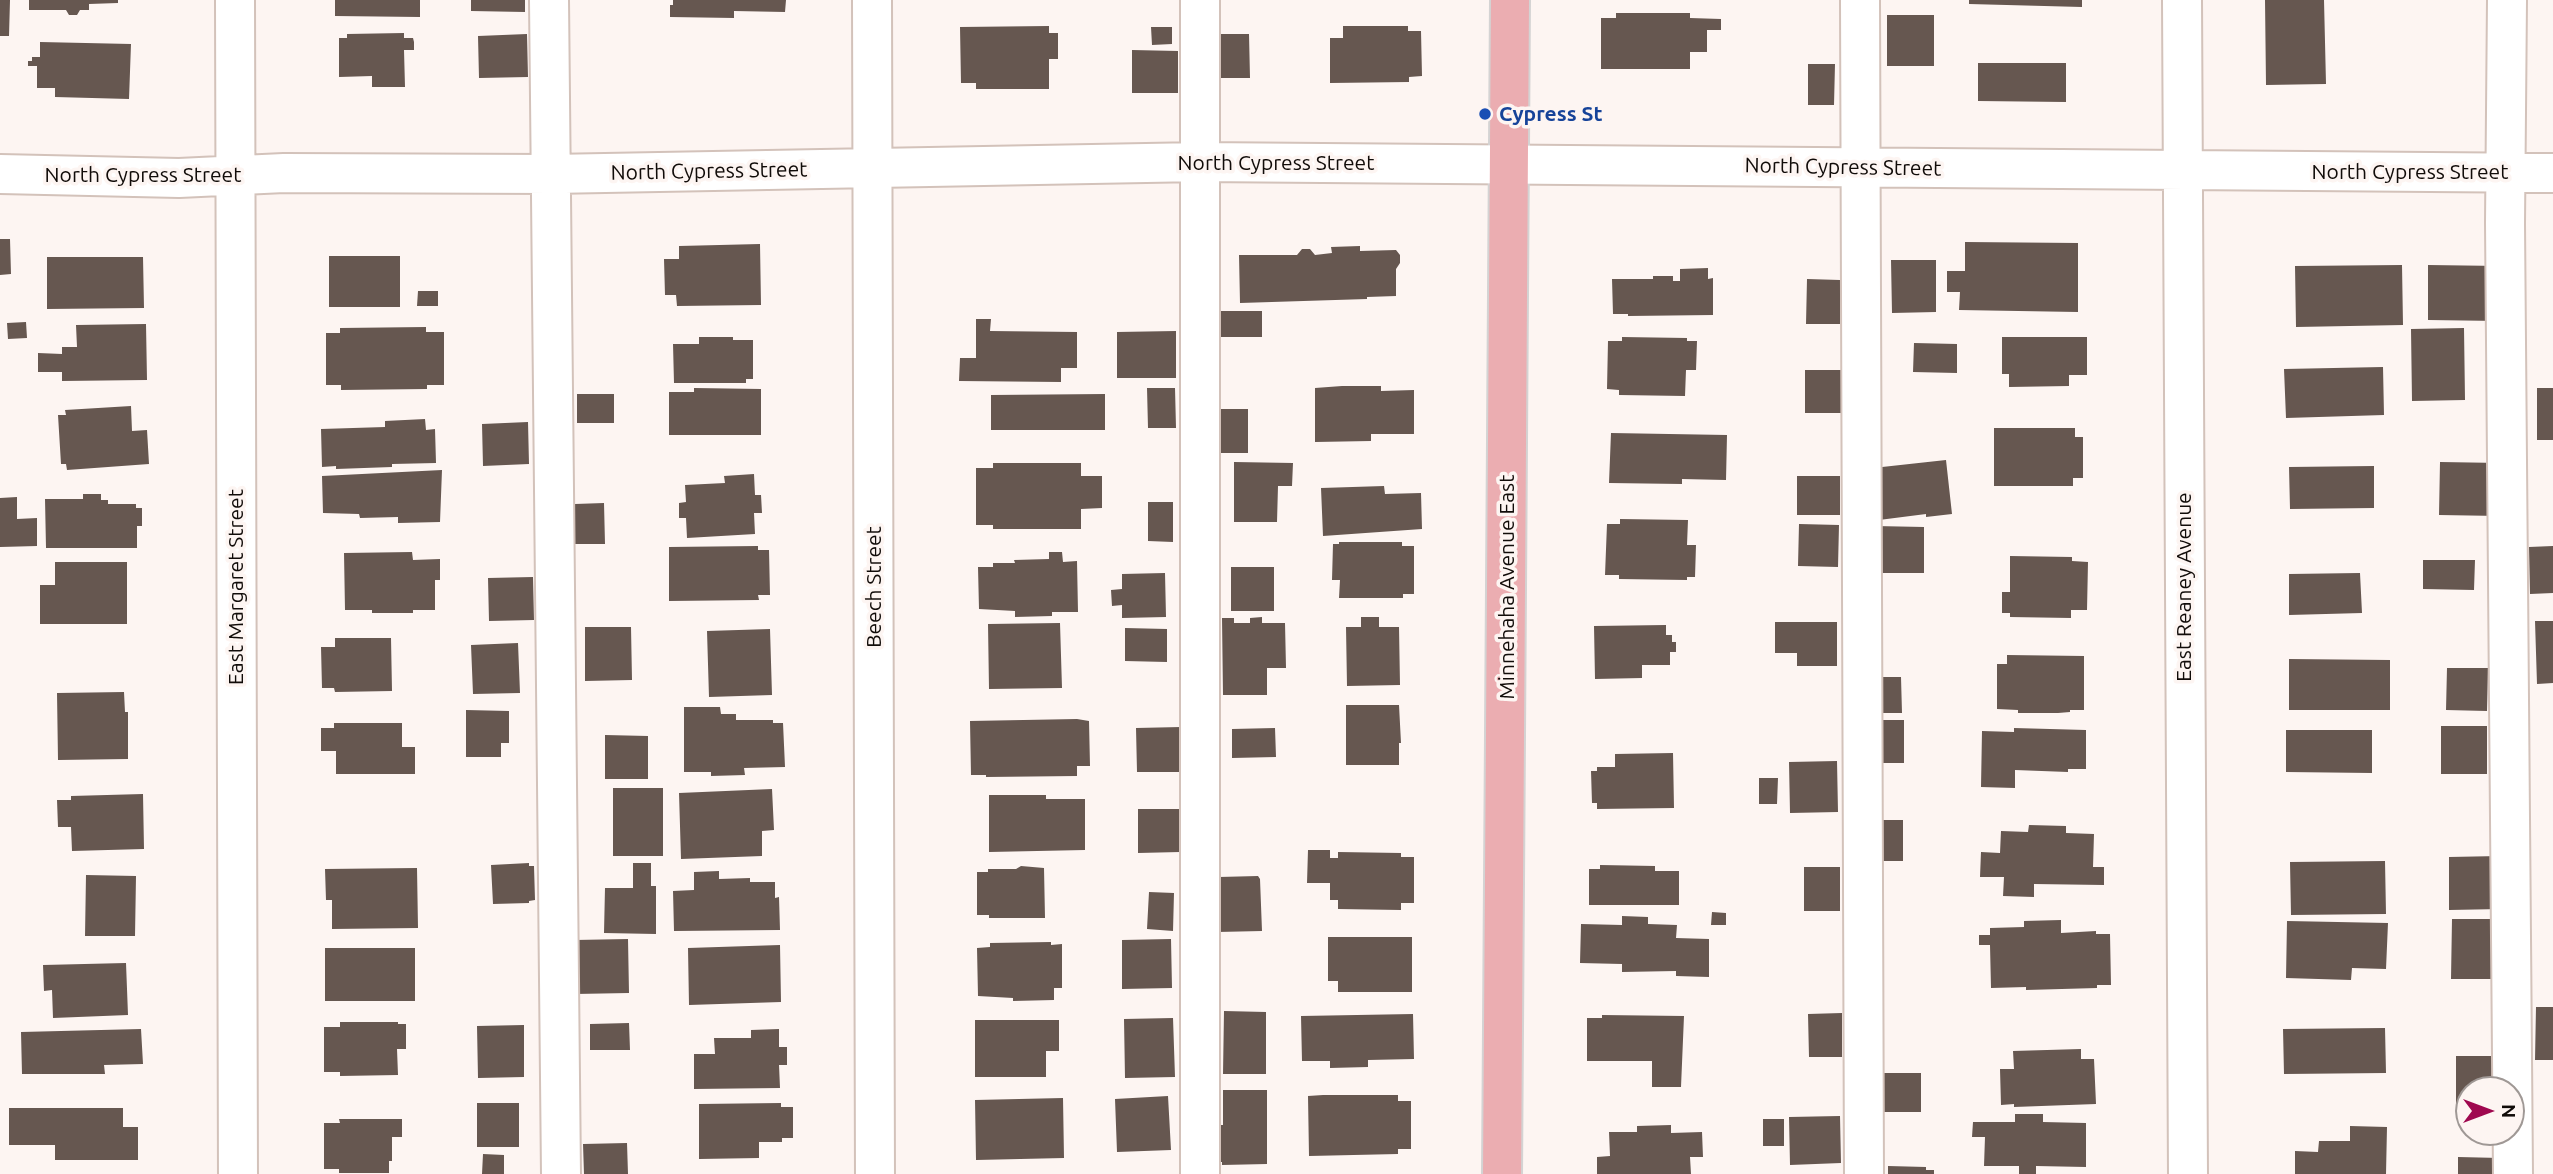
<!DOCTYPE html>
<html>
<head>
<meta charset="utf-8">
<style>
  body { margin:0 }
  #map { position:relative; width:2553px; height:1174px; overflow:hidden; background:#fdf5f2; font-family:Ubuntu,sans-serif }
  canvas { display:block }
  .north { position:absolute; left:2455px; top:1076px; width:70px; height:70px; box-sizing:border-box; background:#fdf5f2; border:2px solid #9f9895; border-radius:50%; rotate:90deg; font-size:19px; font-weight:700; line-height:28px; text-align:center; color:#110c09 }
  .north::after { content:''; display:block; margin:auto; width:24px; height:32px; background:#9f084f; clip-path:polygon(50% 0,100% 100%,50% 72%,0 100%) }
</style>
</head>
<body>
<div id="map">
<canvas width="2553" height="1174"></canvas>
<div class="north">N</div>
</div>
<script>
const ctx = document.querySelector('canvas').getContext('2d');
ctx.lineJoin = 'round';
function fillPath(path, color) { ctx.fillStyle = color; ctx.fill(path, 'evenodd'); }
const toPath = rows => new Path2D(rows.map(r => 'M' + r).join(''));
function stroke(path, color, width, dash) { ctx.strokeStyle = color; ctx.lineWidth = width; ctx.lineCap = dash ? 'butt' : 'round'; ctx.setLineDash(dash || []); ctx.stroke(path); }
function drawText(font, color, halo, rows, align = 'center') {
  ctx.font = font + ' Ubuntu,sans-serif'; ctx.lineWidth = 7; ctx.setLineDash([]); ctx.textBaseline = 'middle'; ctx.strokeStyle = halo; ctx.fillStyle = color; for (const [text, x, y, turn = 0] of rows) {
    ctx.save(); ctx.translate(x, y); ctx.rotate((+turn || 0) * Math.PI / 180); ctx.textAlign = isNaN(turn) ? turn : align; if (halo) ctx.strokeText(text, 0, 0); ctx.fillText(text, 0, 0); ctx.restore();
  }
}
const building = toPath([
  [0,0,10,0,9,36,0,36],
  [29,0,118,0,118,3,89,4,89,10,80,10,77,15,69,15,66,10,29,10],
  [335,0,420,0,420,17,335,16],
  [471,0,525,0,525,12,471,11],
  [673,0,786,0,785,12,734,11,734,18,670,17,670,5,673,5],
  [1969,0,2082,0,2082,7,1969,4],
  [2265,0,2324,0,2326,84,2266,85],
  [1616,13,1690,13,1690,18,1721,19,1721,30,1707,30,1707,52,1690,52,1690,69,1601,69,1601,18,1616,18],
  [1887,15,1934,15,1934,66,1887,66],
  [1049,26,1049,33,1058,33,1058,59,1049,59,1049,89,976,89,976,83,961,83,960,27],
  [1343,26,1408,26,1408,31,1421,31,1422,76,1409,77,1409,82,1330,83,1330,38,1343,38],
  [1151,27,1172,27,1172,44,1152,45],
  [404,33,404,38,413,38,414,42,414,50,404,50,405,87,372,87,372,76,339,77,339,38,347,38,347,34],
  [527,34,528,77,479,78,478,36],
  [1216,34,1249,34,1250,78,1216,78],
  [40,42,131,44,129,99,55,97,55,88,37,88,37,66,28,66,28,61,32,61,32,57,40,57],
  [1132,50,1178,51,1178,93,1132,93],
  [1978,63,2066,63,2066,102,1978,101],
  [1808,64,1835,64,1834,105,1808,105],
  [0,239,10,239,11,274,0,275],
  [1965,242,2078,243,2078,312,1959,310,1960,292,1947,292,1947,271,1965,271],
  [760,244,761,305,677,306,676,295,665,295,664,259,679,259,679,246],
  [1360,246,1360,251,1396,250,1400,255,1400,263,1396,269,1396,296,1367,297,1367,299,1240,303,1239,255,1297,255,1302,249,1310,249,1315,255,1332,253,1331,247],
  [329,256,400,256,400,307,329,307],
  [47,257,143,257,144,308,47,309],
  [1891,260,1936,260,1936,312,1892,313],
  [2402,265,2403,325,2296,327,2295,266],
  [2428,265,2501,266,2499,321,2428,320],
  [1708,268,1708,279,1713,278,1713,315,1628,316,1628,314,1613,314,1612,279,1653,279,1653,276,1673,276,1673,281,1680,281,1680,269],
  [1807,279,1840,280,1840,324,1806,324],
  [418,291,438,291,438,306,417,306],
  [1214,311,1262,311,1262,337,1214,337],
  [976,319,991,319,990,331,1077,332,1077,368,1061,368,1061,382,959,381,960,358,976,358],
  [26,322,27,338,8,339,7,323],
  [146,324,147,380,62,381,62,372,38,372,38,353,62,354,62,347,77,347,76,325],
  [426,327,426,332,444,332,444,385,427,385,427,389,341,390,341,385,326,385,326,333,340,333,340,328],
  [2464,328,2465,400,2412,401,2411,329],
  [1176,331,1176,378,1117,378,1117,332],
  [699,337,733,337,733,340,753,340,753,379,746,379,746,383,674,383,673,344,699,344],
  [1622,337,1687,338,1687,341,1697,341,1696,370,1686,370,1685,396,1619,395,1619,390,1607,389,1608,341,1622,341],
  [2002,337,2087,337,2087,375,2069,375,2069,386,2009,387,2009,374,2002,374],
  [1914,343,1957,344,1957,373,1913,372],
  [2383,367,2384,415,2286,418,2284,369],
  [1805,370,1841,370,1841,413,1805,413],
  [1342,386,1381,386,1381,391,1414,390,1414,434,1371,434,1371,441,1315,442,1315,388],
  [694,388,761,389,761,435,669,435,669,392,694,392],
  [1147,388,1175,388,1176,428,1148,428],
  [2537,388,2553,388,2553,440,2537,440],
  [577,394,614,394,614,423,577,423],
  [1105,394,1105,430,991,430,991,395],
  [131,406,132,431,147,430,149,464,67,470,66,464,61,464,58,415,66,415,65,410],
  [1219,409,1248,409,1248,453,1219,453],
  [425,419,426,430,435,429,436,463,392,464,392,467,336,469,336,466,322,467,321,429,385,427,385,421],
  [528,422,529,464,483,466,482,424],
  [1994,428,2075,428,2075,437,2083,437,2083,478,2073,478,2073,486,1994,486],
  [1611,433,1727,435,1726,480,1682,479,1682,484,1609,483],
  [1946,460,1952,514,1926,517,1926,514,1879,520,1873,468],
  [1234,462,1293,463,1292,486,1278,486,1277,522,1234,522],
  [2440,462,2501,463,2500,516,2439,515],
  [993,463,1081,463,1081,476,1102,476,1102,508,1081,509,1081,529,993,529,993,525,976,525,976,468,993,468],
  [2374,466,2374,508,2290,509,2289,467],
  [442,470,440,522,398,523,398,517,360,518,359,514,323,513,322,476],
  [754,474,755,495,761,495,762,513,754,513,755,534,687,538,686,518,679,518,679,503,686,502,685,485,725,483,724,476],
  [1797,476,1840,476,1840,515,1797,515],
  [1384,486,1385,494,1421,493,1422,529,1323,536,1321,488],
  [83,494,101,494,101,500,108,500,108,504,136,504,136,508,142,508,142,526,137,526,137,548,46,548,45,499,83,499],
  [17,497,17,519,37,518,37,546,0,547,0,498],
  [1148,502,1173,502,1173,542,1148,541],
  [604,503,605,544,575,544,575,504],
  [1620,519,1688,520,1687,545,1696,545,1695,577,1687,577,1687,580,1619,579,1619,575,1605,575,1607,524,1620,524],
  [1799,524,1839,525,1838,567,1798,566],
  [1875,526,1924,527,1924,573,1874,573],
  [1339,542,1402,542,1402,546,1414,546,1414,594,1403,594,1403,598,1339,598,1340,580,1332,580,1333,544,1339,544],
  [758,546,758,550,769,550,770,595,758,595,759,600,669,601,669,547],
  [2553,546,2553,593,2530,594,2529,547],
  [412,552,413,560,440,559,440,580,435,580,435,610,413,610,413,613,372,613,372,610,345,610,344,553],
  [1049,552,1062,552,1063,562,1077,561,1078,612,1052,612,1052,616,1015,617,1015,611,979,609,978,567,993,567,993,563,1015,563,1014,560,1049,559],
  [2010,556,2072,557,2072,561,2088,562,2087,610,2071,610,2071,618,2010,617,2010,613,2002,613,2002,592,2010,592],
  [2423,560,2475,560,2474,590,2423,589],
  [55,562,127,562,127,624,40,624,40,585,55,585],
  [1231,567,1274,567,1274,611,1231,611],
  [1165,573,1166,617,1122,618,1122,605,1112,606,1111,590,1122,589,1122,574],
  [2360,573,2362,613,2289,615,2289,574],
  [533,577,534,620,489,621,488,578],
  [1262,617,1262,623,1285,623,1286,668,1267,668,1267,695,1223,695,1222,618,1234,618,1234,623,1250,623,1250,618],
  [1361,617,1379,617,1379,627,1399,627,1400,685,1347,686,1346,627,1361,627],
  [2535,621,2553,621,2553,683,2537,684],
  [1775,622,1837,622,1837,666,1797,666,1797,653,1775,653],
  [1060,623,1062,688,989,689,988,624],
  [1666,625,1666,635,1672,635,1672,642,1676,642,1676,652,1670,652,1670,665,1642,665,1642,678,1595,679,1594,626],
  [585,627,631,627,632,680,585,681],
  [1125,628,1167,629,1167,662,1125,661],
  [770,629,772,695,709,697,707,631],
  [335,638,391,638,392,691,335,692,334,688,322,688,321,647,335,647],
  [518,643,520,693,473,694,471,645],
  [2007,655,2084,656,2084,710,2070,710,2070,712,2058,713,2018,713,2018,710,1997,709,1997,664,2007,664],
  [2289,659,2390,660,2390,710,2289,710],
  [2447,668,2488,668,2487,711,2446,710],
  [1876,677,1901,677,1902,713,1876,713],
  [124,692,125,712,128,712,128,759,58,760,57,693],
  [1346,705,1399,705,1401,743,1399,743,1399,765,1346,765],
  [684,707,720,707,721,714,736,714,736,720,773,720,773,723,783,723,785,767,744,768,745,775,711,776,711,772,684,772],
  [466,710,509,711,509,743,501,743,501,757,466,757],
  [1077,719,1089,721,1090,766,1077,766,1077,776,986,777,986,775,971,775,970,721],
  [1876,720,1904,720,1904,763,1876,763],
  [334,723,402,723,402,747,415,747,415,774,336,774,336,751,321,751,321,728,334,728],
  [2441,726,2487,726,2487,774,2441,774],
  [1181,727,1181,772,1137,772,1136,728],
  [1275,728,1276,757,1232,758,1232,729],
  [2014,728,2086,730,2086,769,2068,769,2068,772,2015,770,2015,788,1981,787,1982,731,2014,732],
  [2286,730,2372,730,2372,773,2286,772],
  [605,735,648,736,648,779,605,779],
  [1673,753,1674,808,1597,809,1597,803,1592,803,1591,771,1597,771,1597,767,1615,767,1615,754],
  [1837,761,1838,812,1790,813,1789,762],
  [1759,778,1778,778,1777,804,1759,804],
  [613,788,663,788,663,856,613,856],
  [772,789,774,830,762,831,762,856,681,859,679,793],
  [143,794,144,849,72,851,71,827,58,827,57,800,71,800,71,796],
  [989,795,1046,795,1046,799,1085,799,1085,850,989,852],
  [1138,809,1180,809,1180,852,1138,853],
  [1875,820,1903,820,1903,861,1874,861],
  [2029,825,2066,826,2066,833,2094,834,2093,867,2104,867,2104,885,2034,884,2034,897,2003,896,2004,877,1980,877,1981,852,2000,853,2001,831,2028,832],
  [1308,850,1330,850,1330,858,1338,858,1338,852,1401,853,1401,857,1414,857,1414,903,1401,903,1401,910,1338,909,1338,900,1330,900,1330,883,1307,883],
  [2500,856,2501,909,2449,910,2449,857],
  [2385,861,2386,914,2291,915,2290,862],
  [529,863,529,866,534,866,535,900,529,901,529,903,493,904,491,865],
  [633,863,651,863,651,886,656,886,656,934,604,933,605,888,633,888],
  [1600,865,1655,866,1655,871,1679,871,1679,905,1589,905,1589,869,1600,869],
  [1021,866,1044,868,1045,918,989,918,989,915,977,915,977,872,988,872,988,869,1016,869],
  [1804,867,1840,867,1840,911,1804,911],
  [417,868,418,928,332,929,332,900,326,900,325,869],
  [719,871,719,879,750,878,750,882,775,882,775,898,779,897,780,930,674,931,673,891,694,890,694,872],
  [86,875,136,876,135,936,85,936],
  [1258,876,1260,879,1262,931,1217,932,1219,877],
  [1149,892,1174,893,1173,931,1147,929],
  [1712,912,1726,913,1726,925,1711,925],
  [1622,916,1648,917,1648,924,1677,925,1676,938,1709,939,1709,977,1676,976,1676,971,1622,972,1622,964,1580,963,1581,924,1622,925],
  [2452,919,2499,919,2499,979,2451,979],
  [2061,920,2061,933,2096,931,2096,934,2110,934,2111,985,2097,985,2097,988,2026,990,2026,987,1991,988,1990,945,1979,945,1979,935,1990,935,1990,928,2024,927,2024,921],
  [2287,921,2388,923,2386,969,2352,968,2351,980,2286,978],
  [1328,937,1412,937,1412,992,1338,992,1338,981,1328,981],
  [628,939,629,993,575,994,575,940],
  [1171,939,1172,988,1122,989,1122,940],
  [1051,942,1051,945,1062,944,1062,988,1054,988,1054,1000,1013,1001,1013,998,978,996,977,948,990,947,990,943],
  [780,945,781,1002,689,1005,688,948],
  [325,948,415,948,415,1001,325,1001],
  [126,963,128,1015,53,1018,52,990,44,991,43,965],
  [2536,1007,2553,1007,2553,1060,2535,1060],
  [1224,1011,1266,1012,1266,1074,1223,1074],
  [1842,1013,1842,1057,1809,1057,1808,1014],
  [1413,1014,1414,1059,1368,1060,1368,1067,1330,1068,1330,1061,1302,1061,1301,1016],
  [1602,1015,1684,1016,1681,1087,1652,1087,1652,1061,1587,1061,1587,1018,1602,1018],
  [1173,1018,1175,1077,1125,1078,1124,1019],
  [975,1020,1059,1020,1059,1051,1046,1051,1046,1077,975,1077],
  [340,1022,398,1022,398,1024,406,1024,406,1049,397,1049,398,1075,340,1076,340,1072,324,1072,324,1027,340,1027],
  [629,1023,630,1050,590,1050,590,1024],
  [524,1025,524,1077,478,1078,477,1026],
  [2385,1028,2386,1073,2284,1074,2283,1029],
  [141,1029,143,1064,104,1065,105,1074,22,1074,21,1032],
  [779,1029,779,1047,787,1047,787,1065,779,1065,780,1088,694,1089,694,1054,715,1054,714,1038,751,1038,751,1030],
  [2081,1049,2081,1059,2094,1059,2096,1104,2014,1107,2014,1104,2001,1105,2000,1069,2014,1069,2013,1051],
  [2456,1056,2497,1056,2497,1090,2469,1090,2469,1103,2456,1103],
  [1882,1073,1921,1073,1921,1112,1882,1112],
  [1223,1090,1267,1090,1267,1164,1222,1165,1222,1162,1219,1162,1219,1125,1223,1125],
  [1323,1095,1398,1095,1398,1101,1411,1101,1411,1149,1398,1149,1398,1154,1309,1156,1308,1096],
  [1168,1096,1171,1150,1117,1152,1115,1099],
  [1063,1098,1064,1158,976,1160,975,1100],
  [477,1103,519,1103,519,1147,477,1147],
  [781,1103,781,1107,793,1107,793,1138,782,1138,782,1142,759,1142,759,1158,699,1159,699,1104],
  [9,1108,123,1108,123,1127,138,1127,138,1160,55,1160,55,1145,9,1145],
  [2015,1114,2043,1114,2043,1122,2086,1123,2086,1167,2036,1166,2036,1174,2019,1174,2019,1166,1984,1166,1985,1137,1972,1137,1973,1122,2015,1122],
  [1840,1116,1841,1163,1790,1165,1789,1117],
  [339,1119,402,1119,402,1137,392,1137,392,1161,389,1161,389,1173,339,1173,339,1169,324,1169,324,1123,340,1123],
  [1763,1119,1784,1119,1784,1146,1763,1146],
  [1671,1125,1671,1133,1702,1132,1703,1157,1690,1157,1691,1174,1597,1174,1597,1157,1610,1156,1609,1132,1637,1132,1637,1126],
  [2350,1126,2387,1127,2386,1174,2295,1174,2295,1151,2318,1152,2319,1141,2350,1141],
  [627,1143,628,1174,584,1174,583,1144],
  [483,1154,504,1155,504,1174,482,1174],
  [2458,1157,2500,1158,2500,1174,2458,1174],
  [1888,1166,1926,1167,1926,1170,1934,1170,1934,1174,1888,1174]
]);
const minor = toPath([
  [235,0,238,1174],
  [549,0,561,1174],
  [872,0,875,1174],
  [1200,0,1200,1174],
  [1860,0,1864,1174],
  [2182,0,2188,1174],
  [2507,0,2505,223,2513,1174],
  [0,174,179,178,284,173,551,174,1200,162,2553,173]
]);
const major = toPath([
  [1502,1174,1510,0]
]);
const markers = [
  [1485,114,7,"#1a4fb4"]
];
const transitNames = [
  ["Cypress St",1499,114]
];
const streetNames = [
  ["North Cypress Street",1276,163],
  ["North Cypress Street",1843,167,1],
  ["North Cypress Street",709,171,-1],
  ["North Cypress Street",2410,172],
  ["North Cypress Street",143,175],
  ["East Margaret Street",236,587,-90],
  ["Beech Street",874,587,-90],
  ["Minnehaha Avenue East",1507,587,-90],
  ["East Reaney Avenue",2184,587,-90]
];
fillPath(building, '#665750');
stroke(minor, '#d3c2ba', 42);
stroke(major, '#d4d3d3', 42);
stroke(minor, '#fff', 38);
stroke(major, '#ebadb1', 38);
for (const [x, y, r, color] of markers) { const dot = new Path2D(); dot.arc(x, y, r, 0, 2 * Math.PI); ctx.fillStyle = color; ctx.fill(dot); stroke(dot, '#fdf5f2', 2.5); }
drawText('bold 21px', '#164399', '#fdf5f2', transitNames, 'left');
drawText('21px', '#110c09', '#fdf5f2', streetNames);
</script>
</body>
</html>
